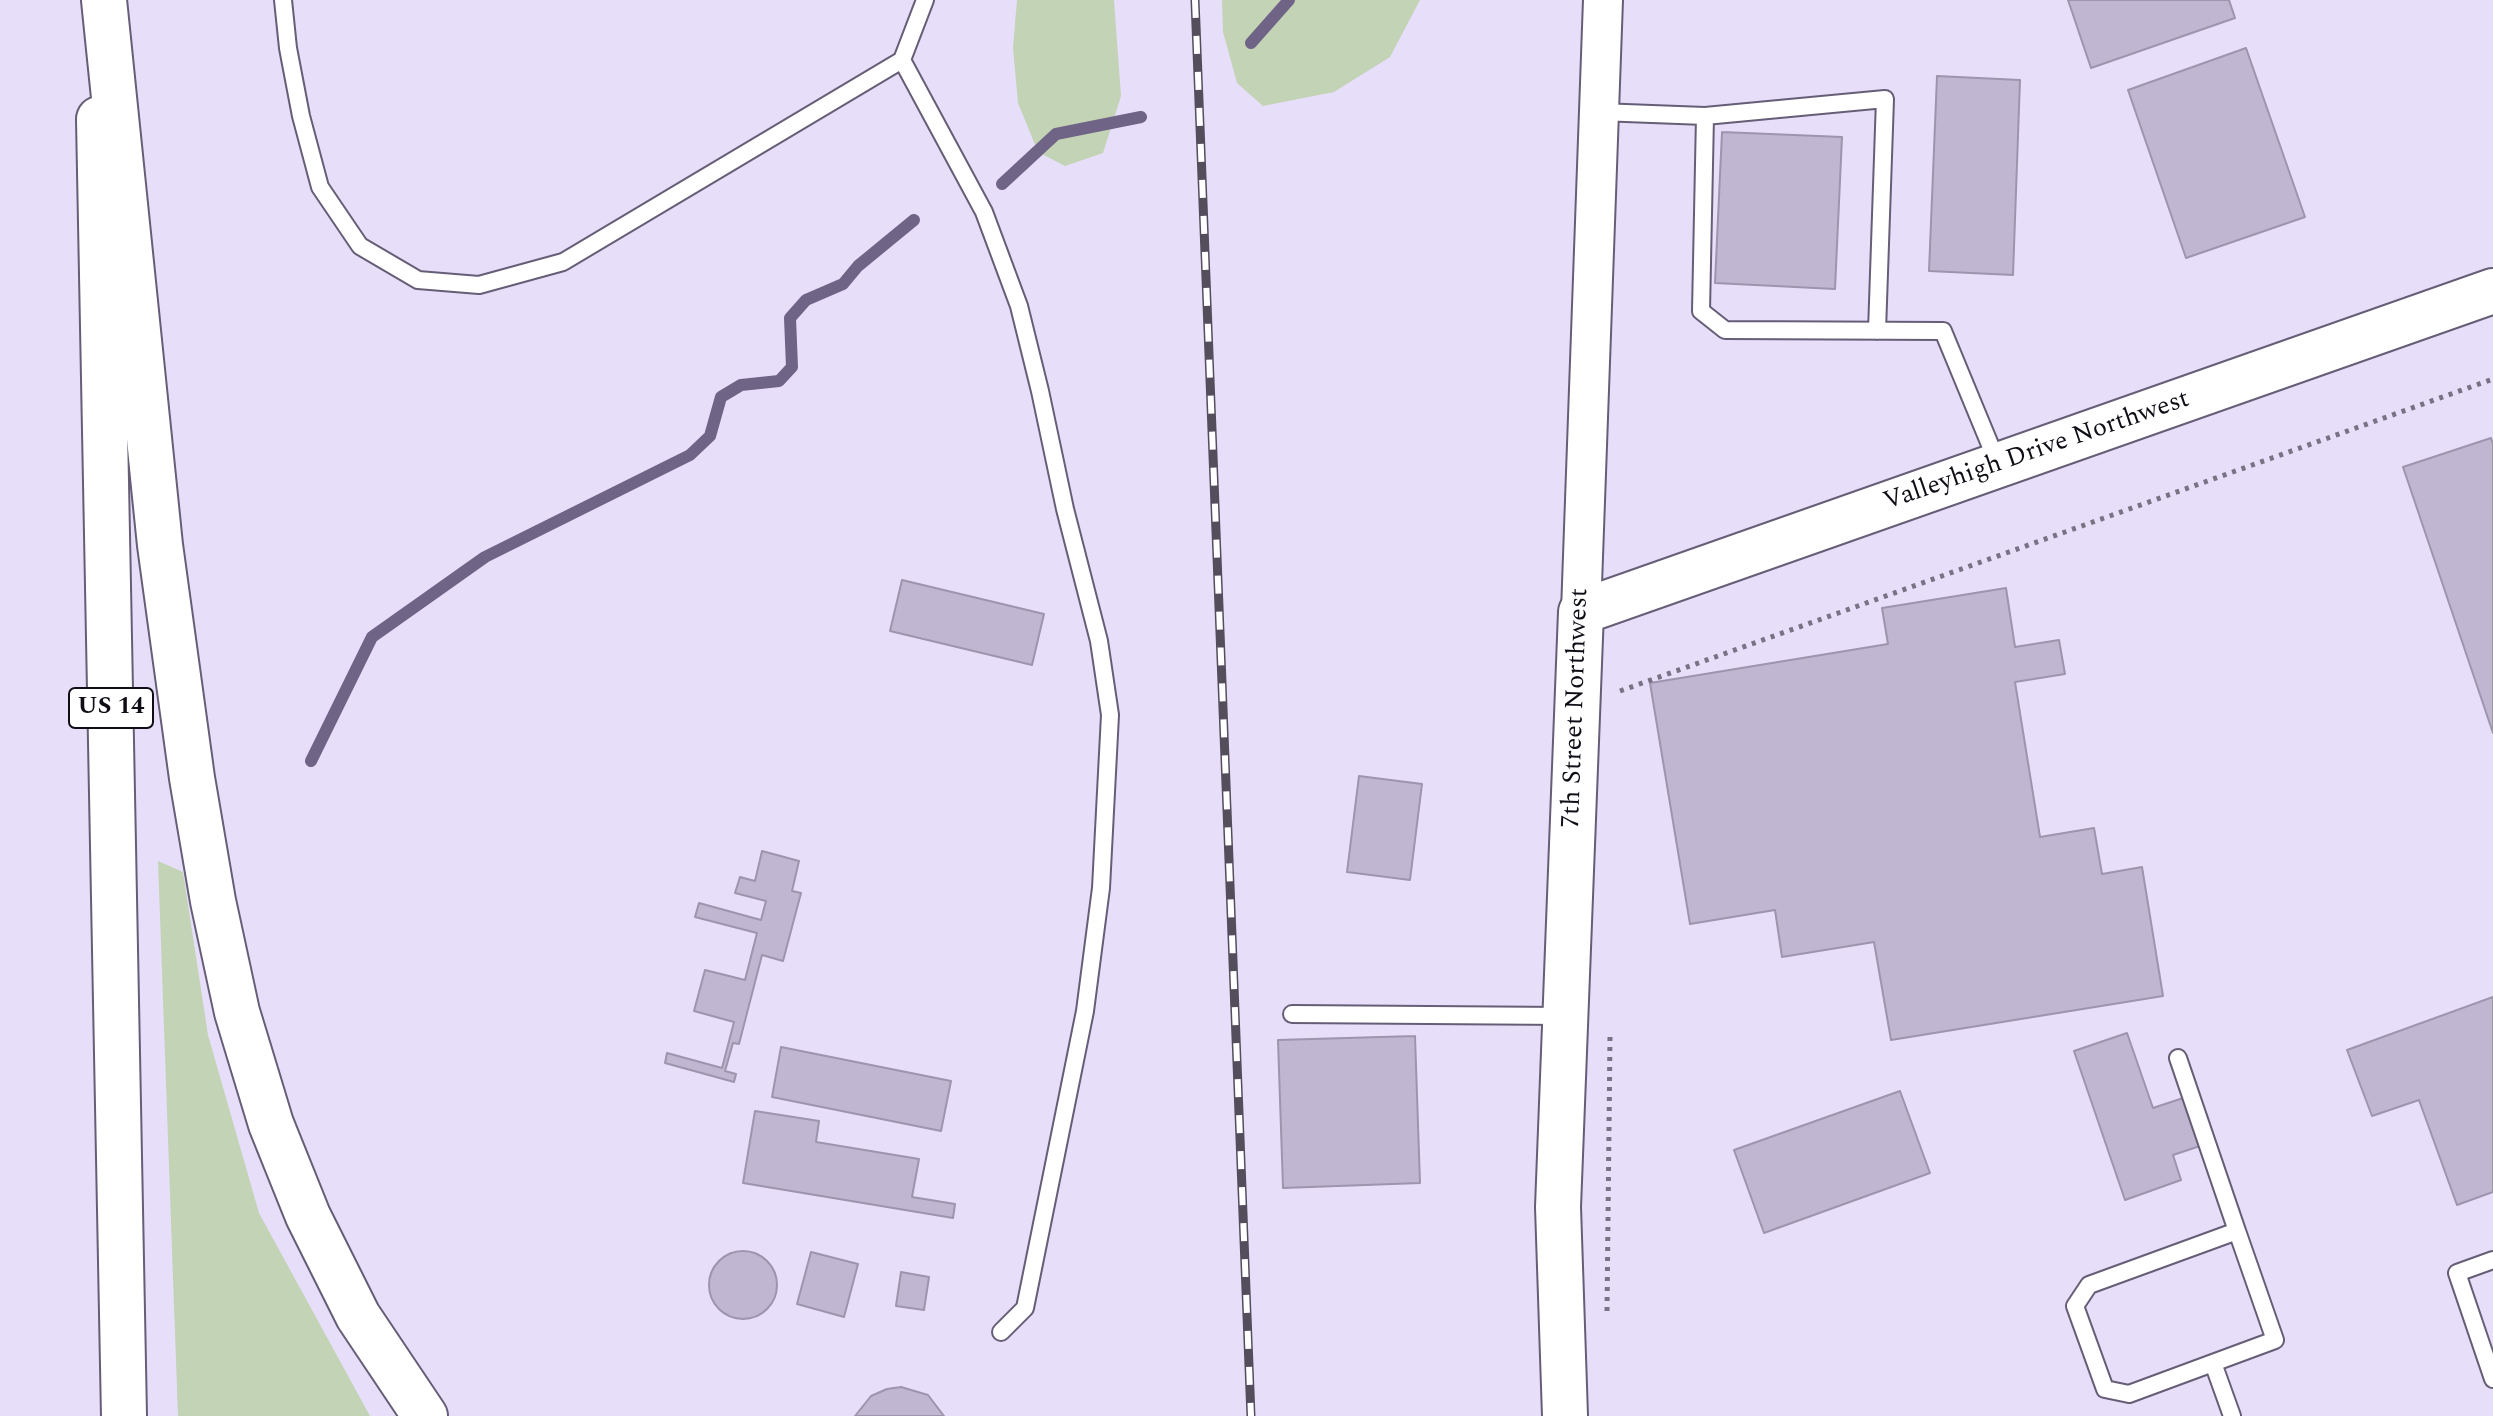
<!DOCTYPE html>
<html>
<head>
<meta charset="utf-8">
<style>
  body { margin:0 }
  canvas { display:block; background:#e7defa }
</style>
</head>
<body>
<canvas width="2493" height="1416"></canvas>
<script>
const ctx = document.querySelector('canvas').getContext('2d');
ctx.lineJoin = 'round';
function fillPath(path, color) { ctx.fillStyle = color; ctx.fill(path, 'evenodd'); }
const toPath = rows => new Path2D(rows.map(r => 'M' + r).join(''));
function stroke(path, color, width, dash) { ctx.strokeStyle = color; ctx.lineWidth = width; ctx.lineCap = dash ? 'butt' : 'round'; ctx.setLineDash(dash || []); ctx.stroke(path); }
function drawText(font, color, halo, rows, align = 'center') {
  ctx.font = font + ' Spectral,serif'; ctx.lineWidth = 6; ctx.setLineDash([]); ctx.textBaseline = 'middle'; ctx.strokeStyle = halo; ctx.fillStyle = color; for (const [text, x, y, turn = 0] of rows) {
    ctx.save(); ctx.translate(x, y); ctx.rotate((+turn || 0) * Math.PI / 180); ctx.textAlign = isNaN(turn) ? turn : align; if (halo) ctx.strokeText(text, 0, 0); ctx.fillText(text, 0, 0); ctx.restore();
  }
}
const green = toPath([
  [1017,0,1114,0,1121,96,1103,153,1065,166,1038,152,1018,103,1013,48],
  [1222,0,1420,0,1390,57,1334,92,1263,106,1237,83,1223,32],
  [158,861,183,872,208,1035,259,1213,370,1416,178,1416]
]);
const stream = toPath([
  [1251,43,1289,0],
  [1002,184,1056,134,1141,117],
  [311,761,372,637,485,557,690,455,710,436,721,397,741,385,779,381,792,367,790,318,806,300,843,284,858,266,914,220]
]);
const building = toPath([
  [2068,0,2229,0,2235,18,2091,68,2068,0],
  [2246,48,2305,217,2186,258,2128,90,2246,48],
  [1937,76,2020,80,2013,275,1929,271,1937,76],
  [1722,132,1842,137,1835,289,1715,283,1722,132],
  [2491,438,2493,444,2493,733,2403,467,2491,438],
  [902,580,1044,614,1032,665,890,631,902,580],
  [2006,588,2015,647,2059,640,2065,674,2015,682,2040,837,2094,828,2102,874,2142,867,2163,996,1891,1040,1874,942,1782,957,1775,910,1690,924,1650,683,1888,644,1882,608,2006,588],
  [1359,776,1422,784,1410,880,1347,872,1359,776],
  [762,851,799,861,792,891,801,893,783,961,762,955,739,1044,733,1043,725,1071,736,1074,734,1082,665,1063,667,1053,722,1068,734,1022,694,1011,705,970,745,980,757,933,695,917,699,903,761,920,766,901,735,893,740,877,755,881,762,851],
  [2493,997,2493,1192,2457,1205,2419,1100,2372,1116,2347,1050,2493,997],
  [2127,1033,2153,1108,2183,1098,2200,1146,2173,1155,2181,1180,2125,1200,2074,1051,2127,1033],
  [1415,1036,1420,1183,1283,1188,1278,1040,1415,1036],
  [781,1047,951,1081,941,1131,772,1097,781,1047],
  [1900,1091,1930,1173,1764,1233,1734,1150,1900,1091],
  [755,1111,819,1121,816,1142,919,1159,912,1197,955,1204,953,1218,743,1183,755,1111],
  '709 1285a34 34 0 1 1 68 0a34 34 0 1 1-68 0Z',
  [811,1252,858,1264,844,1317,797,1304,811,1252],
  [901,1272,929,1277,924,1310,896,1306,901,1272],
  [901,1387,928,1395,944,1416,855,1416,871,1396,887,1389,901,1387]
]);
const path = toPath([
  [1620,691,2493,379],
  [1607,1311,1610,1037]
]);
const service = toPath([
  [283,0,288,48,301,116,320,187,360,246,418,280,479,285,563,262,902,60,925,0],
  [902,60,984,212,1019,306,1040,391,1065,509,1099,641,1110,715,1101,888,1085,1011,1025,1308,1001,1332],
  [1599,112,1705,116,1701,311,1725,330,1943,331,1998,464],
  [1705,116,1885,99,1877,331],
  [1292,1014,1564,1016],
  [2178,1058,2237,1231],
  [2237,1231,2275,1340,2129,1394,2105,1389,2075,1306,2089,1285,2237,1231],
  [2493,1260,2457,1273,2493,1379],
  [2213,1363,2232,1416]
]);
const tertiary = toPath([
  [1581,612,1603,0]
]);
const secondary = toPath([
  [1565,1416,1558,1207,1581,612,2493,291]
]);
const trunk = toPath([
  [99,119,124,1416]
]);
const motorway = toPath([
  [104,0,160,545,192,778,213,901,237,1012,271,1124,308,1216,358,1316,425,1416]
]);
const rail = toPath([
  [1195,0,1251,1416]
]);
const shields = [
  [111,708,84]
];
const shieldNames = [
  ["US 14",111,708]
];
const streetNames = [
  ["Valleyhigh Drive Northwest",2037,452,-19],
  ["7th Street Northwest",1577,708,-88]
];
fillPath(green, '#c3d3b6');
stroke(stream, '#706486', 12);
fillPath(building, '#c0b6d2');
stroke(building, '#9d94ae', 2);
stroke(service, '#665e76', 20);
stroke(tertiary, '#665e76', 42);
stroke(secondary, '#665e76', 48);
stroke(trunk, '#665e76', 48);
stroke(motorway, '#665e76', 48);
stroke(path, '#787284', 5, [4, 6]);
stroke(service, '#fff', 16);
stroke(tertiary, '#fff', 38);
stroke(secondary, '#fff', 44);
stroke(trunk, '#fff', 44);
stroke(motorway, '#fff', 44);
stroke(rail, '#534d5c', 9);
stroke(rail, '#fff', 6, [18]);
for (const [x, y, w] of shields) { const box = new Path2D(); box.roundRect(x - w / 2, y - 20, w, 40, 6); ctx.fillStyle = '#fff'; ctx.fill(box); stroke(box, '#110d16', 2); }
drawText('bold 24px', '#110d16', null, shieldNames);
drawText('26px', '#110d16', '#fff', streetNames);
</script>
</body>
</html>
